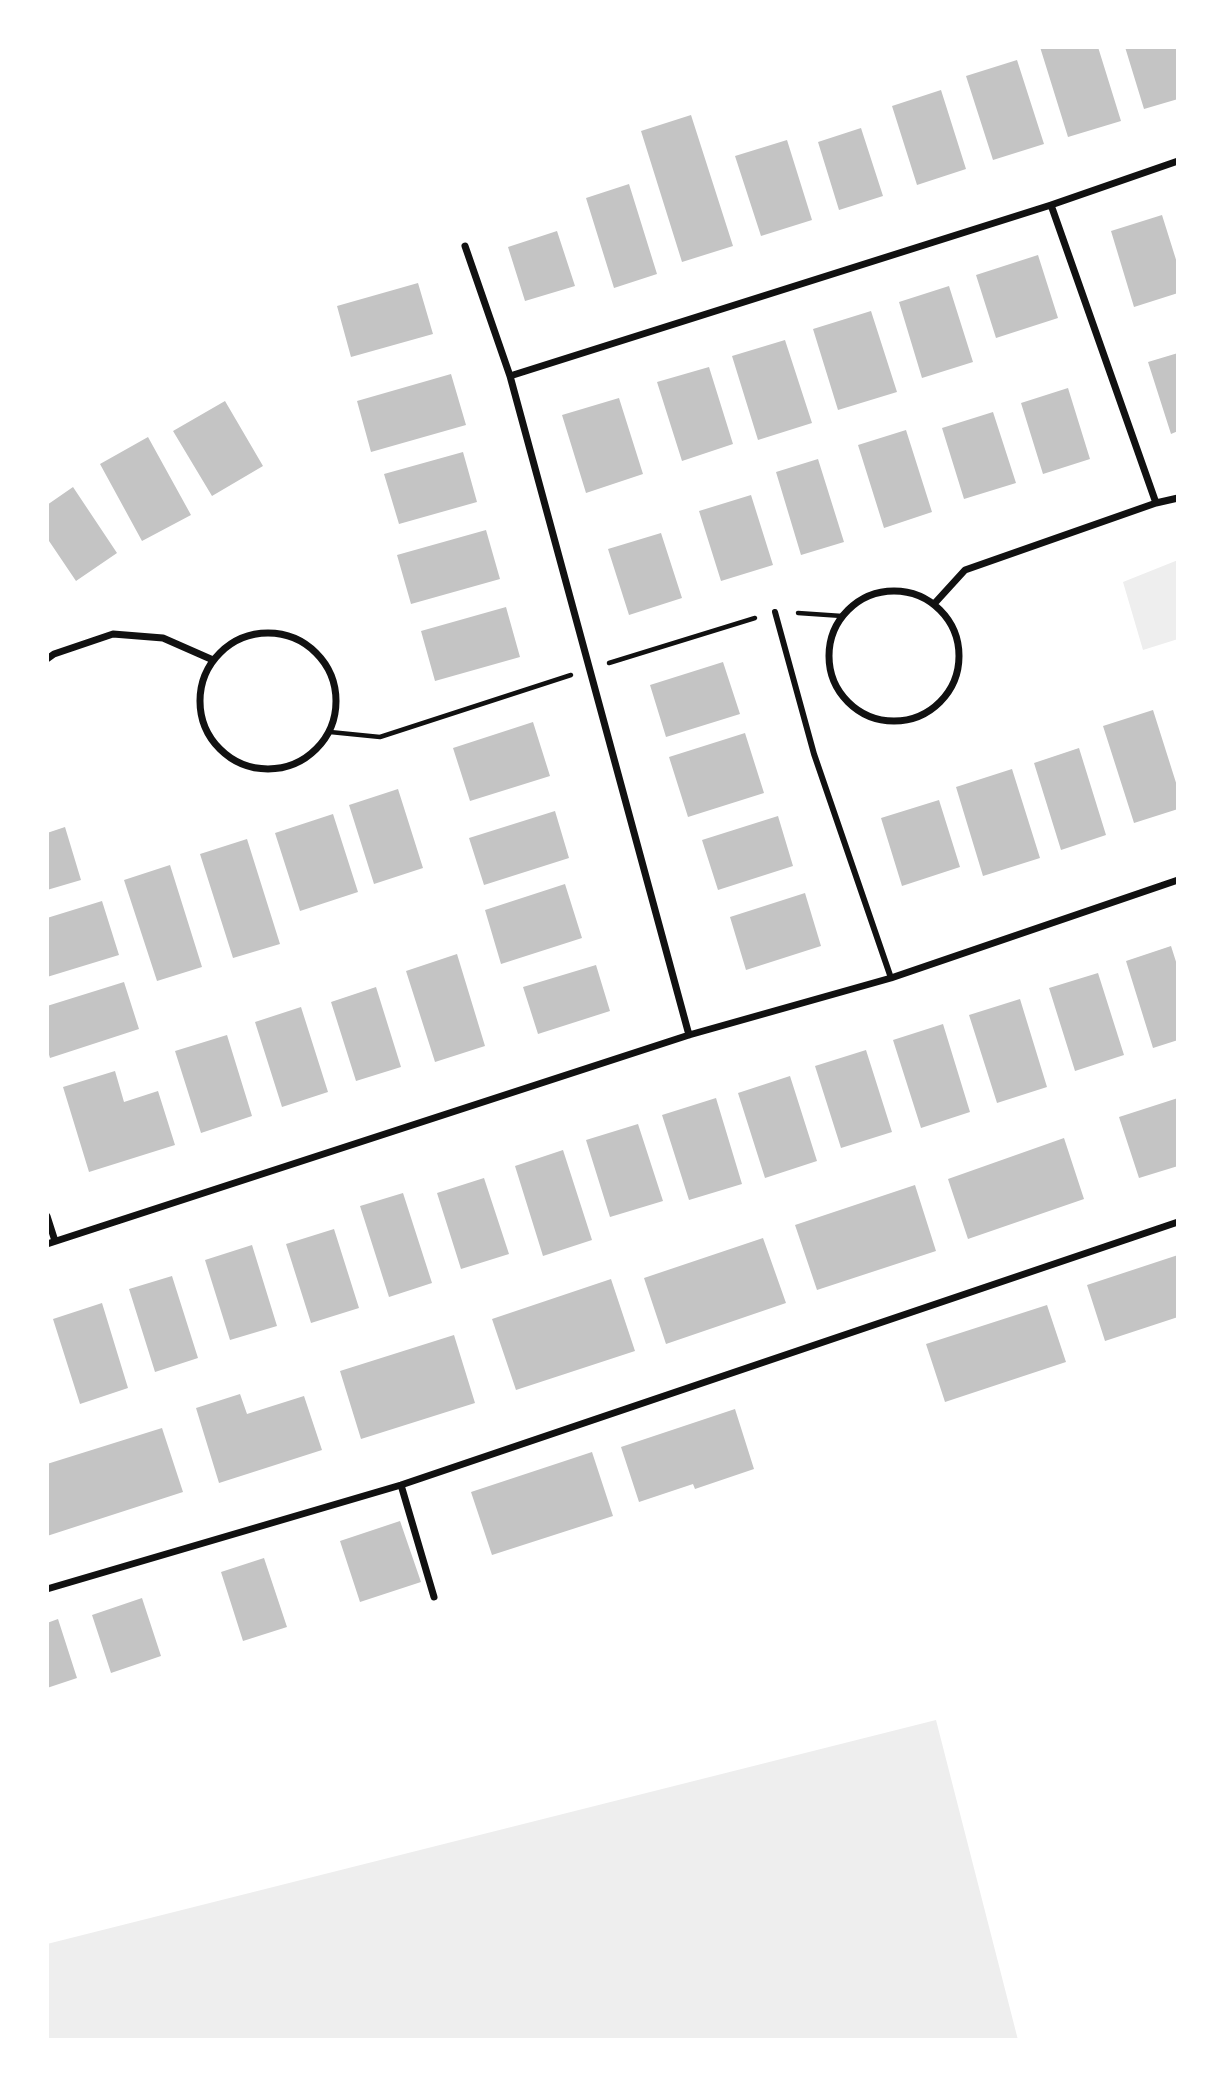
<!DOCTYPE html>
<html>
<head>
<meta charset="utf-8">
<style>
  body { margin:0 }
  #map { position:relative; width:1225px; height:2087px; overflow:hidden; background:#fff; font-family:"Space Grotesk",sans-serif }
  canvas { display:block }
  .frame { position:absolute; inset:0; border:49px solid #fff; pointer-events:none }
</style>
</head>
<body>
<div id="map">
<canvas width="1225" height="2087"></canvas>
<div class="frame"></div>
</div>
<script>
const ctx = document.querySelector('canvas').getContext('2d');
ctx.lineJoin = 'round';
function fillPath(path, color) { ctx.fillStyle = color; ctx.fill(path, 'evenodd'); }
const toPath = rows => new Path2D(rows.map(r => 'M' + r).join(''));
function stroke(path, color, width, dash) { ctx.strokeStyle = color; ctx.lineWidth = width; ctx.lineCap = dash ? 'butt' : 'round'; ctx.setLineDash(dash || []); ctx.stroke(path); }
const green = toPath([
  [1178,560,1178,639,1143,650,1123,582],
  [936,1720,1018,2040,47,2040,47,1944]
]);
const building = toPath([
  [1040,47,1098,47,1121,121,1068,137],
  [1125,47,1178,47,1178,99,1144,109],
  [1017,60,1044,144,993,160,966,76],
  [941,90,966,169,917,185,892,106],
  [691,115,733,246,682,262,641,131],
  [861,128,883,196,839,210,818,142],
  [787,140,812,220,761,236,735,156],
  [629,184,657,274,614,288,586,198],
  [1162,215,1178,266,1178,293,1134,307,1111,231],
  [557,231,575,286,525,301,508,247],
  [1038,255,1058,318,996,338,976,275],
  [418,283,433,334,351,357,337,306],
  [949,286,973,362,922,378,899,302],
  [871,311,897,392,838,410,813,329],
  [785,340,812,423,758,440,732,356],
  [1178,353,1178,431,1171,434,1148,362],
  [709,367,733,444,682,461,657,382],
  [451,374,466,425,371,452,357,401],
  [1068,388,1090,459,1043,474,1021,403],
  [619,398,643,474,586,493,562,415],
  [225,401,263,466,212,496,173,431],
  [993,412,1016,483,964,499,942,428],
  [906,430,932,512,884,528,858,445],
  [148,437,191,515,142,541,100,464],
  [463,452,477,502,399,524,384,474],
  [818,459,844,542,801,555,776,472],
  [73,487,117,553,76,581,47,538,47,505],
  [751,495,773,565,721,581,699,511],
  [486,530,500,579,411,604,397,555],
  [661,533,682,598,629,615,608,549],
  [506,607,520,657,435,681,421,631],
  [723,662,740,714,666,737,650,685],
  [1153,710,1178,789,1178,809,1134,823,1103,726],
  [533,722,550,776,470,801,453,748],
  [745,733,764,793,688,817,669,757],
  [1079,748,1106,835,1061,850,1034,763],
  [1012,769,1040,858,983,876,956,787],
  [398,789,423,868,374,884,349,805],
  [939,800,960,867,902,886,881,818],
  [555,811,569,858,484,885,469,838],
  [333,814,358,892,300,911,275,833],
  [778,816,793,866,718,890,702,840],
  [65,827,81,880,47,890,47,833],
  [247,839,280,944,233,958,200,854],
  [170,865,202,967,157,981,124,880],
  [565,884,582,938,501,964,485,910],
  [805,893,821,946,746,970,730,917],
  [102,901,119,955,47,977,47,918],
  [1171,946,1178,968,1178,1040,1153,1048,1126,961],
  [457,954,485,1046,435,1062,406,971],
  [596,965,610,1011,538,1034,523,987],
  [1098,973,1124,1055,1075,1071,1049,988],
  [124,982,139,1029,50,1058,47,1048,47,1006],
  [376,987,401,1067,356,1081,331,1002],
  [1020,999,1047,1087,997,1103,969,1015],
  [301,1007,328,1092,282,1107,255,1022],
  [943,1024,970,1112,921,1128,893,1040],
  [227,1035,252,1116,201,1133,175,1051],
  [866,1050,892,1132,841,1148,815,1066],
  [115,1071,124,1102,158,1091,175,1145,89,1172,63,1087],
  [790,1076,817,1161,765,1178,738,1093],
  [716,1098,742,1184,689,1200,662,1115],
  [1178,1098,1178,1166,1139,1178,1119,1117],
  [638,1124,663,1201,610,1217,586,1140],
  [1064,1138,1084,1199,968,1239,948,1179],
  [563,1150,592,1240,543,1256,515,1166],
  [484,1178,509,1254,461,1269,437,1193],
  [915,1185,936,1251,817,1290,795,1225],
  [403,1193,432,1283,389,1297,360,1206],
  [334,1229,359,1308,311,1323,286,1244],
  [763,1238,786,1303,666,1344,644,1278],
  [252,1245,277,1326,230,1340,205,1260],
  [1178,1255,1178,1317,1105,1341,1087,1285],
  [172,1276,198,1358,155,1372,129,1289],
  [611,1279,635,1351,516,1390,492,1319],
  [102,1303,128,1388,80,1404,53,1319],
  [1047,1305,1066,1362,945,1402,926,1344],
  [454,1335,475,1403,361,1439,340,1371],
  [240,1394,247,1414,304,1396,322,1450,219,1483,196,1408],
  [735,1409,754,1469,695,1489,693,1484,639,1502,621,1447],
  [162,1428,183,1492,47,1536,47,1464],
  [592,1452,613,1516,492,1555,471,1492],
  [400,1521,421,1582,360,1602,340,1541],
  [264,1558,287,1627,243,1641,221,1572],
  [142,1598,161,1656,111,1673,92,1615],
  [58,1619,77,1678,47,1688,47,1623]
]);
const path = toPath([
  [798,613,842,616],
  [609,663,755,618],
  [330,732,380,737,571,675]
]);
const pedestrian = toPath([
  [775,612,814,754,891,978]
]);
const minor = toPath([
  [1051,205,1156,503],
  [465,246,510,376,689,1035],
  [510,376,1051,205,1178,161],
  '829 656a65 65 0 1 1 130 0a65 65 0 1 1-130 0Z',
  [934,604,965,570,1156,503,1178,498],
  '200 701a68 68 0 1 1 136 0a68 68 0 1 1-136 0Z',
  [47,659,54,654,113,634,163,638,213,660],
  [47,1216,55,1241],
  [47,1244,689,1035,891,978,1178,880],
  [401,1485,434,1597],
  [47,1589,401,1485,1178,1222]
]);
fillPath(green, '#eee');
fillPath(building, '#c4c4c4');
stroke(path, '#111', 4.5);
stroke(pedestrian, '#111', 6);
stroke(minor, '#111', 7);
</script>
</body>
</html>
